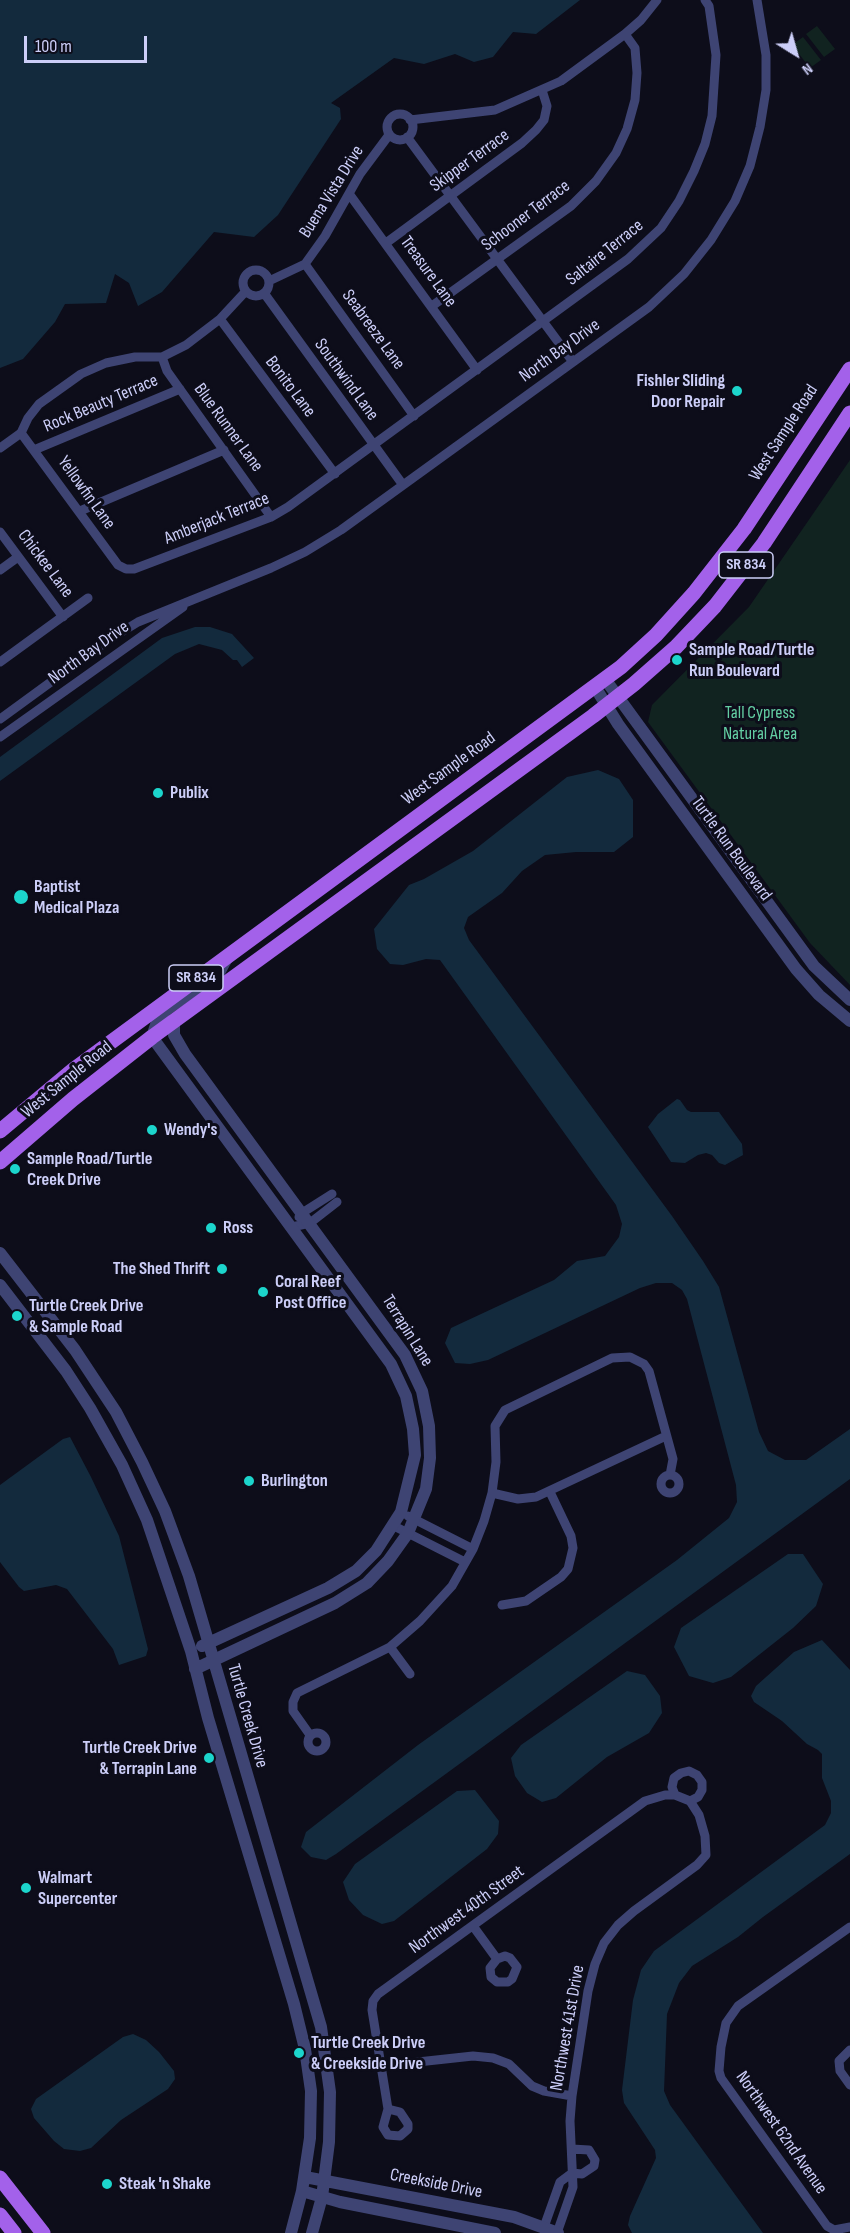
<!DOCTYPE html>
<html>
<head>
<meta charset="utf-8">
<style>
  body { margin:0 }
  #map { position:relative; width:850px; height:2233px; overflow:hidden; background:#0d0d1a; font-family:"Sofia Sans Condensed",sans-serif }
  canvas { display:block }
  .north { position:absolute; left:766px; top:24px; width:60px; height:60px; -webkit-text-stroke:4px #0d0d1a; paint-order:stroke; rotate:143deg; font-size:16px; font-weight:700; line-height:24px; text-align:center; color:#cccef8 }
  .north::after { content:''; display:block; margin:auto; width:21px; height:27px; background:#cccef8; clip-path:polygon(50% 0,100% 100%,50% 72%,0 100%) }
  .scale { position:absolute; left:24px; top:36px; width:123px; height:27px; box-sizing:border-box; border:3px solid #cccef8; border-top:0; padding-left:8px; font-size:18px; line-height:21px; white-space:nowrap; color:#cccef8; -webkit-text-stroke:4px #0d0d1a; paint-order:stroke }
</style>
</head>
<body>
<div id="map">
<canvas width="850" height="2233"></canvas>
<div class="north">N</div>
<div class="scale">100 m</div>
</div>
<script>
const ctx = document.querySelector('canvas').getContext('2d');
ctx.lineJoin = 'round';
function fillPath(path, color) { ctx.fillStyle = color; ctx.fill(path, 'evenodd'); }
const toPath = rows => new Path2D(rows.map(r => 'M' + r).join(''));
function stroke(path, color, width, dash) { ctx.strokeStyle = color; ctx.lineWidth = width; ctx.lineCap = dash ? 'butt' : 'round'; ctx.setLineDash(dash || []); ctx.stroke(path); }
function drawText(font, color, halo, rows, align = 'center') {
  ctx.font = font + ' "Sofia Sans Condensed",sans-serif'; ctx.lineWidth = 6; ctx.setLineDash([]); ctx.textBaseline = 'middle'; ctx.strokeStyle = halo; ctx.fillStyle = color; for (const [text, x, y, turn = 0] of rows) {
    ctx.save(); ctx.translate(x, y); ctx.rotate((+turn || 0) * Math.PI / 180); ctx.textAlign = isNaN(turn) ? turn : align; if (halo) ctx.strokeText(text, 0, 0); ctx.fillText(text, 0, 0); ctx.restore();
  }
}
const green = toPath([
  [817,26,835,49,824,57,806,34],
  [803,37,821,60,810,68,792,45],
  [850,460,850,985,810,943,648,722,652,705,749,607]
]);
const water = toPath([
  [0,0,580,0,536,34,513,32,493,57,474,62,455,54,424,64,394,58,331,103,340,108,341,119,278,215,254,237,214,232,162,292,138,306,129,283,115,274,106,303,65,304,55,322,23,359,0,368],
  [195,627,210,627,232,634,254,658,242,667,237,660,233,660,222,650,199,644,175,654,0,781,0,757,162,638],
  [598,770,619,779,633,800,633,837,614,852,576,852,545,855,522,871,502,893,468,917,464,928,469,940,672,1216,703,1261,719,1287,759,1432,768,1451,785,1460,806,1460,850,1429,850,1479,336,1854,326,1860,311,1857,301,1847,306,1832,418,1745,677,1560,729,1518,737,1502,736,1485,687,1299,682,1290,672,1283,656,1283,640,1288,488,1360,470,1364,455,1363,445,1343,451,1328,554,1280,577,1261,605,1256,619,1237,622,1224,616,1205,440,960,426,959,403,965,390,964,377,949,374,929,409,885,424,879,473,851,567,777],
  [677,1099,680,1100,687,1110,691,1112,719,1112,742,1144,743,1155,725,1165,719,1163,712,1155,706,1153,698,1155,685,1163,671,1162,648,1127,658,1114],
  [70,1437,91,1477,119,1536,148,1649,146,1656,119,1665,113,1649,67,1589,56,1585,24,1591,19,1587,0,1562,0,1485,63,1439],
  [788,1554,803,1554,823,1584,816,1606,793,1628,731,1677,713,1683,689,1676,674,1647,681,1628],
  [822,1640,850,1670,850,1854,763,1917,738,1937,692,1966,679,1983,667,2014,664,2091,670,2105,763,2233,632,2233,628,2225,630,2216,656,2158,655,2150,624,2103,622,2090,633,2000,641,1970,654,1951,825,1825,831,1813,831,1801,822,1778,822,1754,818,1750,807,1744,782,1721,754,1702,751,1696,756,1686,794,1652],
  [627,1671,645,1675,660,1696,662,1713,649,1733,607,1757,556,1798,542,1802,527,1793,515,1776,511,1758,521,1745],
  [475,1790,499,1821,498,1834,487,1849,394,1921,382,1924,363,1915,349,1900,343,1882,355,1864,457,1791],
  [133,2034,146,2040,159,2052,174,2071,175,2079,168,2089,121,2120,91,2148,80,2151,64,2149,54,2141,34,2118,31,2109,36,2099,123,2037]
]);
const minor = toPath([
  '387 127a13 13 0 1 1 26 0a13 13 0 1 1-26 0Z',
  [410,120,495,110,561,81,625,34,641,20,657,0],
  [407,137,573,362],
  [350,195,477,370],
  [386,243,522,143,536,130,544,120,547,106,542,90],
  [305,264,414,416],
  '243 283a13 13 0 1 1 26 0a13 13 0 1 1-26 0Z',
  [269,281,305,264,325,236,360,174,389,135],
  [264,293,403,485],
  [432,306,571,206,596,181,616,153,627,129,635,100,637,73,635,48,625,34],
  [220,319,335,474],
  [162,357,167,371,271,517],
  [21,433,118,565,126,569,134,569,271,517,288,507,628,259,661,228,679,201,694,171,705,144,712,116,716,55,709,6,705,0],
  [0,448,21,433,28,418,39,404,81,374,106,363,135,357,162,357,186,345,220,319,246,291],
  [34,450,180,389],
  [80,511,224,450],
  [0,532,63,617],
  [0,570,18,557],
  [0,662,88,598],
  [0,719,107,641,138,622,271,568,305,552,341,530,649,307,684,274,711,240,735,201,750,166,760,127,766,90,766,55,757,0],
  [0,737,183,607],
  [299,1217,302,1213,332,1194],
  [292,1227,310,1223,337,1202],
  '661 1484a9 9 0 1 1 18 0a9 9 0 1 1-18 0Z',
  [492,1493,518,1499,536,1497,666,1436],
  [408,1516,473,1549],
  [394,1526,465,1562],
  [502,1605,526,1601,561,1577,568,1569,573,1548,571,1536,550,1492],
  [390,1647,410,1674],
  '308 1742a9 9 0 1 1 18 0a9 9 0 1 1-18 0Z',
  [310,1735,293,1711,293,1702,297,1693,390,1647,420,1621,452,1586,473,1549,484,1521,492,1493,496,1462,495,1426,505,1410,612,1358,630,1357,644,1364,649,1371,673,1459,670,1475],
  [675,1795,672,1787,674,1778,681,1773,689,1771,697,1775,702,1782,702,1790,698,1797,690,1801],
  [473,1926,497,1959,490,1968,491,1977,497,1982,508,1982,512,1979,517,1967,510,1958,505,1956,497,1959],
  [850,1927,738,2006,726,2023,721,2047,719,2071,721,2078,827,2226,834,2230,850,2227],
  [850,2050,839,2061,840,2071,850,2085],
  [381,2066,473,2056,493,2058,509,2064,532,2086,544,2091,572,2096],
  [388,2109,400,2112,408,2124,408,2129,400,2136,388,2135,383,2127,388,2109,372,2010,373,2001,378,1994,645,1801,665,1795,675,1795,690,1801,699,1815,705,1836,706,1855,697,1865,634,1911,618,1925,604,1943,595,1964,588,1991,572,2096,570,2121,573,2187,557,2233],
  [545,2233,544,2227,560,2182,572,2173,582,2174,594,2166,595,2160,589,2150,572,2149]
]);
const tertiary = toPath([
  [605,679,814,966,850,1000],
  [595,687,618,724,796,969,819,995,850,1021],
  [174,1020,174,1035,185,1054,405,1355,422,1391,429,1426,430,1458,426,1489,408,1533,388,1561,367,1583,335,1603,195,1669],
  [0,1253,75,1350,116,1412,142,1462,165,1511,189,1576,321,2027,330,2092,329,2142,322,2197,312,2233],
  [0,1285,66,1371,90,1408,122,1465,147,1520,191,1651,208,1718,294,2004,305,2049,311,2091,310,2138,302,2191,291,2233],
  [202,1646,328,1588,356,1571,376,1551,401,1512,415,1455,413,1429,406,1396,391,1364,152,1037,157,1022,166,1010,219,973,227,958],
  [305,2177,514,2217,558,2233],
  [302,2191,340,2202,495,2233]
]);
const primary = toPath([
  [0,1131,73,1070,621,667,656,635,694,593,744,529,850,369],
  [0,1162,73,1099,152,1037,593,716,634,684,676,647,715,606,764,543,850,413],
  [0,2178,43,2233],
  [0,2215,14,2233]
]);
const markers = [
  [737,391,6,"#1cd5cc"],
  [677,660,6,"#1cd5cc"],
  [158,793,6,"#1cd5cc"],
  [21,897,8,"#1cd5cc"],
  [152,1130,6,"#1cd5cc"],
  [15,1169,6,"#1cd5cc"],
  [211,1228,6,"#1cd5cc"],
  [222,1269,6,"#1cd5cc"],
  [263,1292,6,"#1cd5cc"],
  [17,1316,6,"#1cd5cc"],
  [249,1481,6,"#1cd5cc"],
  [209,1758,6,"#1cd5cc"],
  [26,1888,6,"#1cd5cc"],
  [299,2053,6,"#1cd5cc"],
  [107,2184,6,"#1cd5cc"]
];
const shields = [
  [746,565,54],
  [196,978,54]
];
const shieldNames = [
  ["SR 834",746,565],
  ["SR 834",196,978]
];
const streetNames = [
  ["Skipper Terrace",470,161,-36],
  ["Buena Vista Drive",332,192,-58],
  ["Schooner Terrace",526,216,-37],
  ["Saltaire Terrace",605,253,-39],
  ["Treasure Lane",428,272,54],
  ["Seabreeze Lane",373,330,54],
  ["North Bay Drive",560,351,-36],
  ["Southwind Lane",346,380,54],
  ["Bonito Lane",290,387,53],
  ["Rock Beauty Terrace",101,404,-23],
  ["Blue Runner Lane",228,428,54],
  ["West Sample Road",784,433,-57],
  ["Yellowfin Lane",86,493,54],
  ["Amberjack Terrace",217,519,-22],
  ["Chickee Lane",45,564,53],
  ["North Bay Drive",89,653,-36],
  ["West Sample Road",449,769,-36],
  ["Turtle Run Boulevard",731,849,54],
  ["West Sample Road",67,1080,-39],
  ["Terrapin Lane",407,1331,58],
  ["Turtle Creek Drive",247,1716,74],
  ["Northwest 40th Street",467,1910,-36],
  ["Northwest 41st Drive",568,2028,-80],
  ["Northwest 62nd Avenue",781,2133,55],
  ["Creekside Drive",436,2184,11]
];
const poiNames = [
  ["Fishler Sliding",725,381,"right"],
  ["Door Repair",725,402,"right"],
  ["Sample Road/Turtle",689,650],
  ["Run Boulevard",689,671],
  ["Publix",170,793],
  ["Baptist",34,887],
  ["Medical Plaza",34,908],
  ["Wendy's",164,1130],
  ["Sample Road/Turtle",27,1159],
  ["Creek Drive",27,1180],
  ["Ross",223,1228],
  ["The Shed Thrift",210,1269,"right"],
  ["Coral Reef",275,1282],
  ["Post Office",275,1303],
  ["Turtle Creek Drive",29,1306],
  ["& Sample Road",29,1327],
  ["Burlington",261,1481],
  ["Turtle Creek Drive",197,1748,"right"],
  ["& Terrapin Lane",197,1769,"right"],
  ["Walmart",38,1878],
  ["Supercenter",38,1899],
  ["Turtle Creek Drive",311,2043],
  ["& Creekside Drive",311,2064],
  ["Steak 'n Shake",119,2184]
];
const parkNames = [
  ["Tall Cypress",760,713],
  ["Natural Area",760,734]
];
fillPath(green, '#112320');
fillPath(water, '#132a3d');
stroke(minor, '#3e4473', 9);
stroke(tertiary, '#3e4473', 12);
stroke(primary, '#a361ea', 15);
for (const [x, y, r, color] of markers) { const dot = new Path2D(); dot.arc(x, y, r, 0, 2 * Math.PI); ctx.fillStyle = color; ctx.fill(dot); stroke(dot, '#0d0d1a', 2); }
for (const [x, y, w] of shields) { const box = new Path2D(); box.roundRect(x - w / 2, y - 13, w, 26, 4.5); ctx.fillStyle = '#0d0d1a'; ctx.fill(box); stroke(box, '#cccef8', 1.5); }
drawText('bold 16px', '#cccef8', null, shieldNames);
drawText('18px', '#cccef8', '#0d0d1a', streetNames);
drawText('bold 18px', '#cccef8', '#0d0d1a', poiNames, 'left');
drawText('18px', '#63cea3', '#0d0d1a', parkNames);
</script>
</body>
</html>
